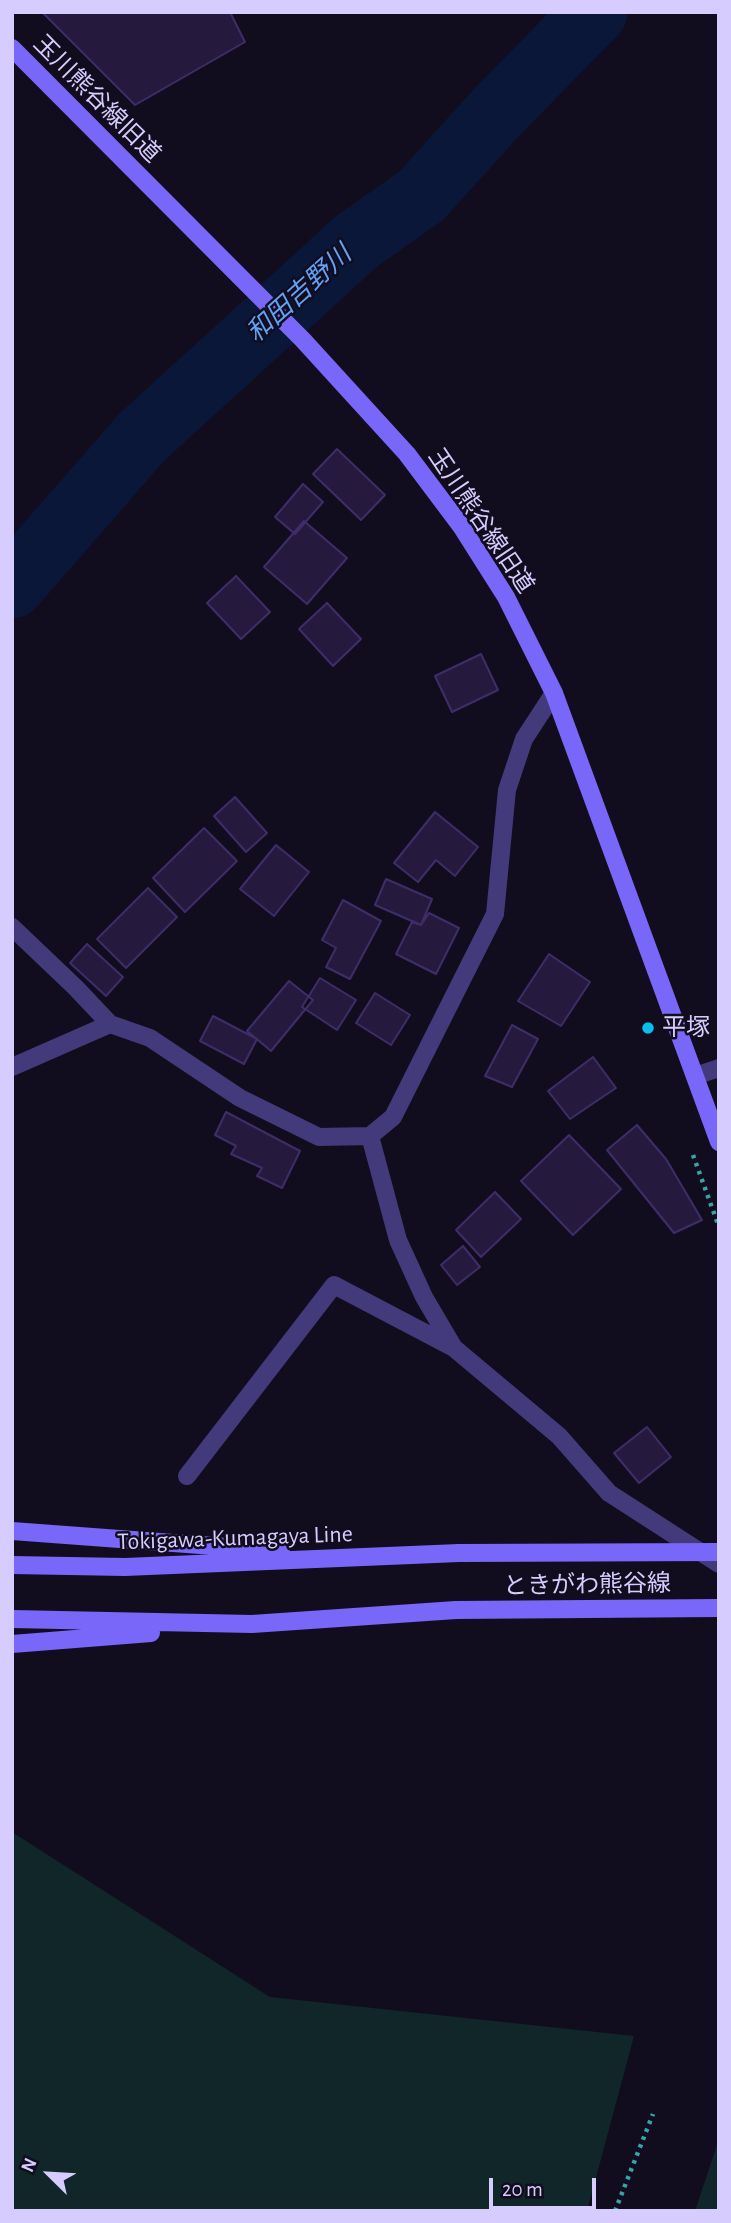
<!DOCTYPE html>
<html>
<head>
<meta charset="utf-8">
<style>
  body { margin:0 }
  #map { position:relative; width:731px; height:2223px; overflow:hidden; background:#110d1e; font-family:"Alegreya Sans",sans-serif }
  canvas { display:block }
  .frame { position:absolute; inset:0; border:14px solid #d6ccfd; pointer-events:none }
  .north { position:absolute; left:14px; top:2139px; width:70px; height:70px; -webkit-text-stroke:5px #110d1e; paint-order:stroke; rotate:294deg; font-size:19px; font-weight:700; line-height:28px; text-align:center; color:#d6ccfd }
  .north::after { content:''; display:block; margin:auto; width:24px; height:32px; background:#d6ccfd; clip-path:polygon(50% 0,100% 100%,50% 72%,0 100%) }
  .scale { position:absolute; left:489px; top:2178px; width:107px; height:32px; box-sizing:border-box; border:4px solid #d6ccfd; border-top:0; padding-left:9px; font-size:21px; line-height:24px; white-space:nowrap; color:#d6ccfd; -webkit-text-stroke:5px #110d1e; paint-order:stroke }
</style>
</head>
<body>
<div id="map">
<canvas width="731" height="2223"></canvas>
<div class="frame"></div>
<div class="north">N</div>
<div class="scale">20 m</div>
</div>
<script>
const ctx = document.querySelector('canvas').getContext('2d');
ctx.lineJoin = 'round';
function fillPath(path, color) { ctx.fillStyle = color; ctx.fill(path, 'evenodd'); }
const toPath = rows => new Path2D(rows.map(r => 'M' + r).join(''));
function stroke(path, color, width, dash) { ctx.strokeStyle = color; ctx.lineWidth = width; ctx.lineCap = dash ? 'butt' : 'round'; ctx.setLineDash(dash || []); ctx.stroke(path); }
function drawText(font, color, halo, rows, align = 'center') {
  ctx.font = font + ' "Alegreya Sans","Noto Sans JP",sans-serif'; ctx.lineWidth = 5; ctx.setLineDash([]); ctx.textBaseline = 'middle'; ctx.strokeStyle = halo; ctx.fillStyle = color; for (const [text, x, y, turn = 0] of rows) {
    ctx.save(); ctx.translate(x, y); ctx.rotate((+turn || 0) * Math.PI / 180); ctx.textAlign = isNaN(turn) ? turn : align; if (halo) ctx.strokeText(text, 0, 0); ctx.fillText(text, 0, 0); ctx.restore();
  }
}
const green = toPath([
  [12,1832,270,1997,634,2036,587,2211,12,2211],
  [719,2139,719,2211,695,2211]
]);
const river = toPath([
  [12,586,142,437,357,241,421,196,497,112,595,12]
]);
const building = toPath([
  [42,12,230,12,245,42,135,105,42,12],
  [337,449,385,495,361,520,313,474,337,449],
  [303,484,323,502,295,534,275,517,303,484],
  [304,521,347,558,307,604,264,567,304,521],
  [236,576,270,612,241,639,207,603,236,576],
  [327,603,361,639,333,666,299,629,327,603],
  [481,654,498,690,452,712,435,676,481,654],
  [235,797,267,833,246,852,214,816,235,797],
  [435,812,478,847,455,876,436,860,418,882,394,863,435,812],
  [204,828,237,861,185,912,153,878,204,828],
  [276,845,309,872,274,916,240,889,276,845],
  [386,879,432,899,421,925,375,905,386,879],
  [148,888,177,917,126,968,97,939,148,888],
  [343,900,381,921,350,979,326,967,336,948,322,940,343,900],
  [429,913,459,928,436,974,396,954,412,922,421,925,429,913],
  [87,944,123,977,106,996,70,963,87,944],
  [549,954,590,982,561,1026,518,1001,549,954],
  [320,978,356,1000,337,1030,302,1007,320,978],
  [289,981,313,1000,271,1051,247,1031,289,981],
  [375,993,410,1015,391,1045,356,1023,375,993],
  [213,1016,257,1039,244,1064,200,1041,213,1016],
  [512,1025,538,1039,512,1087,485,1076,512,1025],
  [593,1057,616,1088,570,1119,548,1091,593,1057],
  [226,1112,300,1151,282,1188,257,1176,262,1168,231,1154,236,1146,215,1135,226,1112],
  [637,1125,666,1159,702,1220,674,1233,607,1150,637,1125],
  [569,1135,621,1189,573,1235,521,1181,569,1135],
  [495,1192,521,1219,481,1257,456,1230,495,1192],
  [463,1246,480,1267,457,1285,441,1265,463,1246],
  [647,1427,671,1457,639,1483,614,1453,647,1427]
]);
const path = toPath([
  [693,1155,719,1227],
  [615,2211,653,2114]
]);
const street = toPath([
  [12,927,76,988,110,1024,150,1038,240,1098,319,1137,370,1136,393,1117,495,914,507,790,524,739,554,693],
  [12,1067,110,1024],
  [695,1076,719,1068],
  [370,1136,398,1240,424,1297,454,1348,559,1436,609,1493,719,1564],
  [187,1476,334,1285,454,1348]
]);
const secondary = toPath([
  [12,48,303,340,407,454,461,526,506,597,554,693,719,1142],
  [12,1531,281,1551],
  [12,1565,125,1567,459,1553],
  [12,1619,252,1624,456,1610,719,1608],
  [12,1644,151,1633]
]);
const secondaryBridge = toPath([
  [459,1553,719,1552]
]);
const markers = [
  [648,1028,7,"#0abeeb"]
];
const streetNames = [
  ["玉川熊谷線旧道",97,99,45],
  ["玉川熊谷線旧道",481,521,56],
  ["Tokigawa-Kumagaya Line",235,1538,-2],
  ["ときがわ熊谷線",587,1585,-1]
];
const poiNames = [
  ["平塚",662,1028]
];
const waterNames = [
  ["和田吉野川",299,294,-42]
];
fillPath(green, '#102628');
stroke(river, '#0b1739', 65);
fillPath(building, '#251a3e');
stroke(building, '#3f2d69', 2);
stroke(path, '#32a6ab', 4.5, [3.5, 5]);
stroke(street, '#433a7b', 18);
stroke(secondary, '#7967f9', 18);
stroke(secondaryBridge, '#7967f9', 18);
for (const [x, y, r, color] of markers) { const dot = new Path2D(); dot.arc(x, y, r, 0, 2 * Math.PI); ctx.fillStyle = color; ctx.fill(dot); stroke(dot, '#110d1e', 2.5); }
drawText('24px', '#d6ccfd', '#110d1e', streetNames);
drawText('24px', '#d6ccfd', '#110d1e', poiNames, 'left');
drawText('italic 26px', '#5fa2f8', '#110d1e', waterNames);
</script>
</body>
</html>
